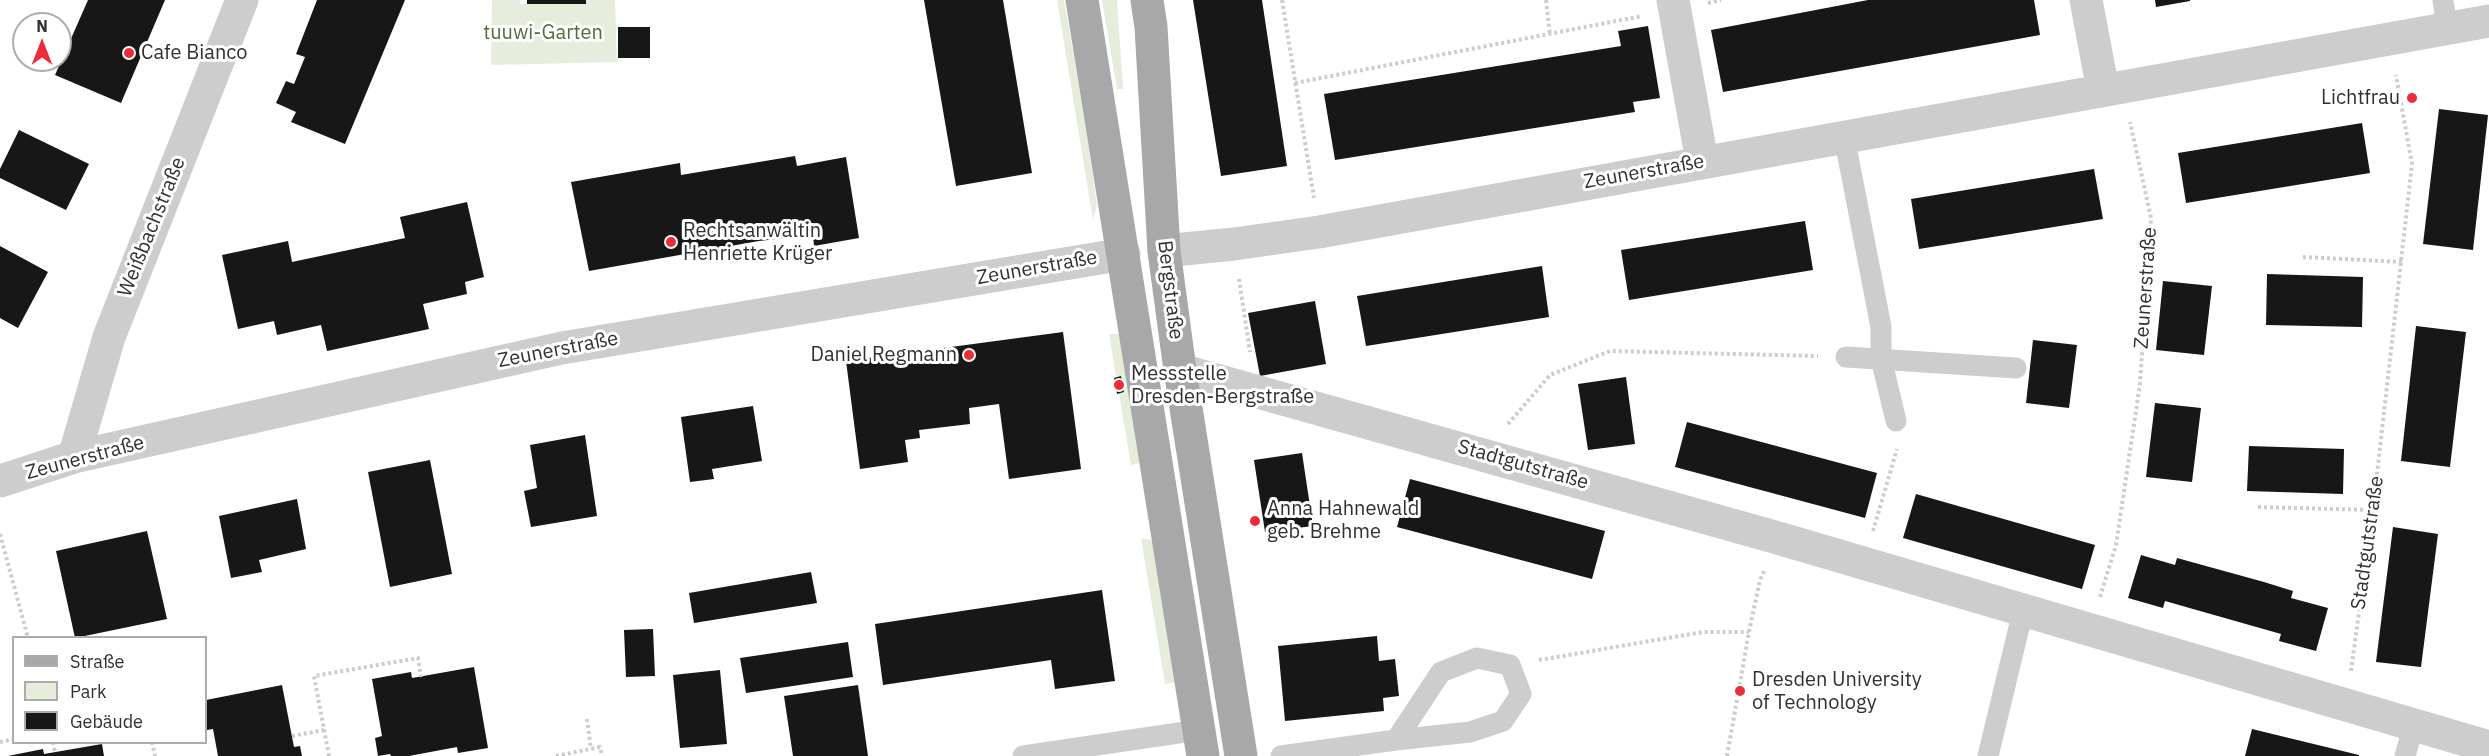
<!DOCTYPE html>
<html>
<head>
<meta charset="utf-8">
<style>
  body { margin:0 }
  #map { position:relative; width:2489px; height:756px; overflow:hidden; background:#fff; font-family:"IBM Plex Sans",sans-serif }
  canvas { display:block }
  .legend { position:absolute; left:12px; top:636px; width:195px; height:108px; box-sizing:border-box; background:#fff; border:2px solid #acacac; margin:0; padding:8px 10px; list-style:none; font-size:18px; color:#303030 }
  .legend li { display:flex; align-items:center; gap:12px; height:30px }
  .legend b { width:30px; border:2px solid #acacac }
  .north { position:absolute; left:12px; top:12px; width:60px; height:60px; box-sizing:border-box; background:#fff; border:2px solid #acacac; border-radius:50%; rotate:0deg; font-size:16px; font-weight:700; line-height:24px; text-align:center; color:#303030 }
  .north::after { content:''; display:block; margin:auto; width:21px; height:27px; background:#ee2b39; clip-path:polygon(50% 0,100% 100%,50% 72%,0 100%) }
</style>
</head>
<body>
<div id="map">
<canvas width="2489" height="756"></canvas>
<ul class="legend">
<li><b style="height:8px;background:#a8a8a8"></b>Straße</li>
<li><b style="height:16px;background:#e6eddd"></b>Park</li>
<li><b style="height:16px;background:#171717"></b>Gebäude</li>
</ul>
<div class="north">N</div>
</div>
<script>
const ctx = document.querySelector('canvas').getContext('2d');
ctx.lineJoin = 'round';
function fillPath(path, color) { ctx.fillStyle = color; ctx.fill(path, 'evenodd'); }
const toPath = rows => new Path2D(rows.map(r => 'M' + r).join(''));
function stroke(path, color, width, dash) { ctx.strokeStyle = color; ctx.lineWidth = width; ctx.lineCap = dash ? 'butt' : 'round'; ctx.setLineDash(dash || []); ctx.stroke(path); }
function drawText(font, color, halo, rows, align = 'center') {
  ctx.font = font + ' "IBM Plex Sans",sans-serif'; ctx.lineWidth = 6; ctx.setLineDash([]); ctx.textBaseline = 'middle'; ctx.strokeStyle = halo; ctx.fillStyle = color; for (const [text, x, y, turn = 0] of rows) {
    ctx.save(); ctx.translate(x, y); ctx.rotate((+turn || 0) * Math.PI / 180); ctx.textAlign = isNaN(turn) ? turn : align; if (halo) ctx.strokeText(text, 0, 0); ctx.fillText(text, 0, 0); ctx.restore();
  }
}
const green = toPath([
  [492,0,520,0,520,4,586,4,586,0,615,0,617,62,491,65],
  [1057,0,1064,0,1085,121,1097,205,1093,220],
  [1102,0,1117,0,1123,89,1117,89],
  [1109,334,1120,334,1140,463,1131,465],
  [1141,538,1153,540,1176,682,1165,684]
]);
const building = toPath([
  [88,0,165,0,121,103,55,75],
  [317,0,405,0,345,144,291,122,296,112,276,103,286,81,294,84,305,57,296,54],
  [527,0,586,0,586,4,527,4],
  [924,0,1003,0,1032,173,956,186],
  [1193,0,1262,0,1287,166,1221,176],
  [1868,0,2034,0,2040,35,1723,92,1711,30],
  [2155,0,2190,0,2190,1,2156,7],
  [1648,26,1660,98,1633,102,1635,112,1335,160,1324,94,1621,46,1618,31],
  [618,27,650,27,650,58,618,58],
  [2439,109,2488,115,2473,250,2423,244],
  [2362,123,2370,173,2186,203,2178,153],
  [19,130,89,164,66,210,0,178,0,169],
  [795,156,797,166,846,157,859,238,814,246,813,235,759,241,589,271,571,182,680,163,681,175],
  [2094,169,2103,219,1919,249,1911,199],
  [467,202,484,277,465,282,467,294,423,304,429,329,327,351,321,325,277,335,274,321,238,329,222,255,288,241,292,262,405,238,400,217],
  [1805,221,1813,270,1629,300,1621,250],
  [0,246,48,272,18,328,0,318],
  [1542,266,1549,317,1366,346,1357,296],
  [2267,274,2363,277,2362,327,2266,325],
  [2163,281,2212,286,2204,355,2156,350],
  [1315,301,1326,364,1260,376,1248,313],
  [2416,326,2466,332,2450,467,2401,461],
  [1063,332,1081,469,1009,479,999,404,969,408,970,424,919,430,920,438,905,440,908,462,860,469,846,361],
  [2033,340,2077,345,2069,408,2026,403],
  [1121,376,1124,392,1117,394,1114,378],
  [1626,377,1635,444,1588,450,1578,384],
  [2155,403,2201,408,2192,482,2146,477],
  [753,406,762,461,712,469,714,479,690,482,681,417],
  [1687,422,1877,473,1865,518,1675,467],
  [585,435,597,516,531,527,524,491,537,488,530,445],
  [2249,446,2344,449,2343,494,2247,491],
  [1302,453,1313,526,1265,532,1254,460],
  [430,460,452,574,390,587,368,472],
  [1410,479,1605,531,1592,579,1397,527],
  [1916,494,2095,545,2082,589,1903,538],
  [297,499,306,549,259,560,262,572,231,578,219,516],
  [2393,527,2438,534,2421,667,2376,662],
  [147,531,167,619,75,638,56,551],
  [2141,555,2175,565,2177,558,2264,582,2293,591,2291,598,2328,608,2316,651,2279,641,2281,634,2193,609,2165,601,2163,608,2128,598],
  [811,572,817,603,694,623,689,593],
  [1102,590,1115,681,1055,689,1051,660,883,685,875,624],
  [653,629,655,676,626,677,624,630],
  [1377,636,1379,661,1395,659,1399,696,1383,698,1384,711,1285,721,1278,646],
  [848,642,853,677,746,693,740,658],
  [474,667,488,748,458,753,457,747,409,756,391,756,390,754,378,756,375,738,382,736,372,679,411,672,412,678],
  [720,670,727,744,680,748,673,675],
  [282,685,294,747,300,746,302,756,218,756,213,729,207,730,206,700],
  [858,685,868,756,793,756,784,696],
  [2252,729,2359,755,2359,756,2245,756],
  [102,744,104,756,8,756,43,749,44,754]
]);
const path = toPath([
  [1282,0,1314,198],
  [1546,0,1550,35],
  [1708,3,1721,0],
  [1295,83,1642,16],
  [2303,257,2402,262],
  [1239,279,1250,352],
  [1508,424,1550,375,1610,351,1818,356],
  [2258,507,2373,510],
  [1873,531,1897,449],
  [0,534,28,638],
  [2100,597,2116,545,2140,384,2151,218,2130,122],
  [1539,660,1703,632,1749,632],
  [2351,671,2373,510,2412,164,2396,75],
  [587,719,591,749],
  [292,736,324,730],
  [0,742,14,739],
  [53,742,55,752],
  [152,742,155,756],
  [329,756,314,676,418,658,421,677],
  [556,756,600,747,602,756],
  [1727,756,1749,632,1760,580,1765,569]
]);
const lane = toPath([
  [2443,0,2447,29],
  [1844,136,1881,327,1881,358,1896,421],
  [1846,357,2016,368],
  [1023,756,1199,730],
  [1281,756,1396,740,1470,732,1503,721,1521,694,1510,665,1477,658,1441,672,1396,740],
  [1988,756,2023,611],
  [2405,756,2414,724]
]);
const street = toPath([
  [1673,0,1702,161],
  [2086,0,2103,90],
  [1164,251,1234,244,1319,232,2489,21],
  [1180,370,1778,538,2489,747],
  [74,457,109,337,242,0],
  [0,481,74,457,562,348,1124,254]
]);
const primary = toPath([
  [1082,0,1203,756],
  [1147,0,1151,27,1164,251,1180,370,1241,756]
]);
const markers = [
  [129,53,6,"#ee2b39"],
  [2412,98,6,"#ee2b39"],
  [671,242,6,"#ee2b39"],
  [969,355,6,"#ee2b39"],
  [1119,385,6,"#ee2b39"],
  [1255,521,6,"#ee2b39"],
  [1740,691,6,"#ee2b39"]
];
const parkNames = [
  ["tuuwi-Garten",543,33]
];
const poiNames = [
  ["Cafe Bianco",141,53],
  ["Lichtfrau",2400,98,"right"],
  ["Rechtsanwältin",683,231],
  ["Henriette Krüger",683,254],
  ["Daniel Regmann",957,355,"right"],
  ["Messstelle",1131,374],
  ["Dresden-Bergstraße",1131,397],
  ["Anna Hahnewald",1267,509],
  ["geb. Brehme",1267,532],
  ["Dresden University",1752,680],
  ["of Technology",1752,703]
];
const streetNames = [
  ["Zeunerstraße",1644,172,-10],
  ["Weißbachstraße",152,227,-68],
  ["Zeunerstraße",1037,268,-10],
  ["Zeunerstraße",2146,288,-86],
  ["Bergstraße",1170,290,83],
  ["Zeunerstraße",558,350,-11],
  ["Zeunerstraße",85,458,-15],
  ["Stadtgutstraße",1523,465,16],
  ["Stadtgutstraße",2368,543,-82]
];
fillPath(green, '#e6eddd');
fillPath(building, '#171717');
stroke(path, '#cdcdcd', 4, [3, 3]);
stroke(lane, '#cdcdcd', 21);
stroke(street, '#cdcdcd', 33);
stroke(primary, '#a8a8a8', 33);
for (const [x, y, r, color] of markers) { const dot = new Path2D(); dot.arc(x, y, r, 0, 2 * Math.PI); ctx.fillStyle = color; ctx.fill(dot); stroke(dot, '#fff', 2); }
drawText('20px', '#536e3a', '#fff', parkNames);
drawText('20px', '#303030', '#fff', poiNames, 'left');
drawText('20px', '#303030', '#fff', streetNames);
</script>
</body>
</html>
